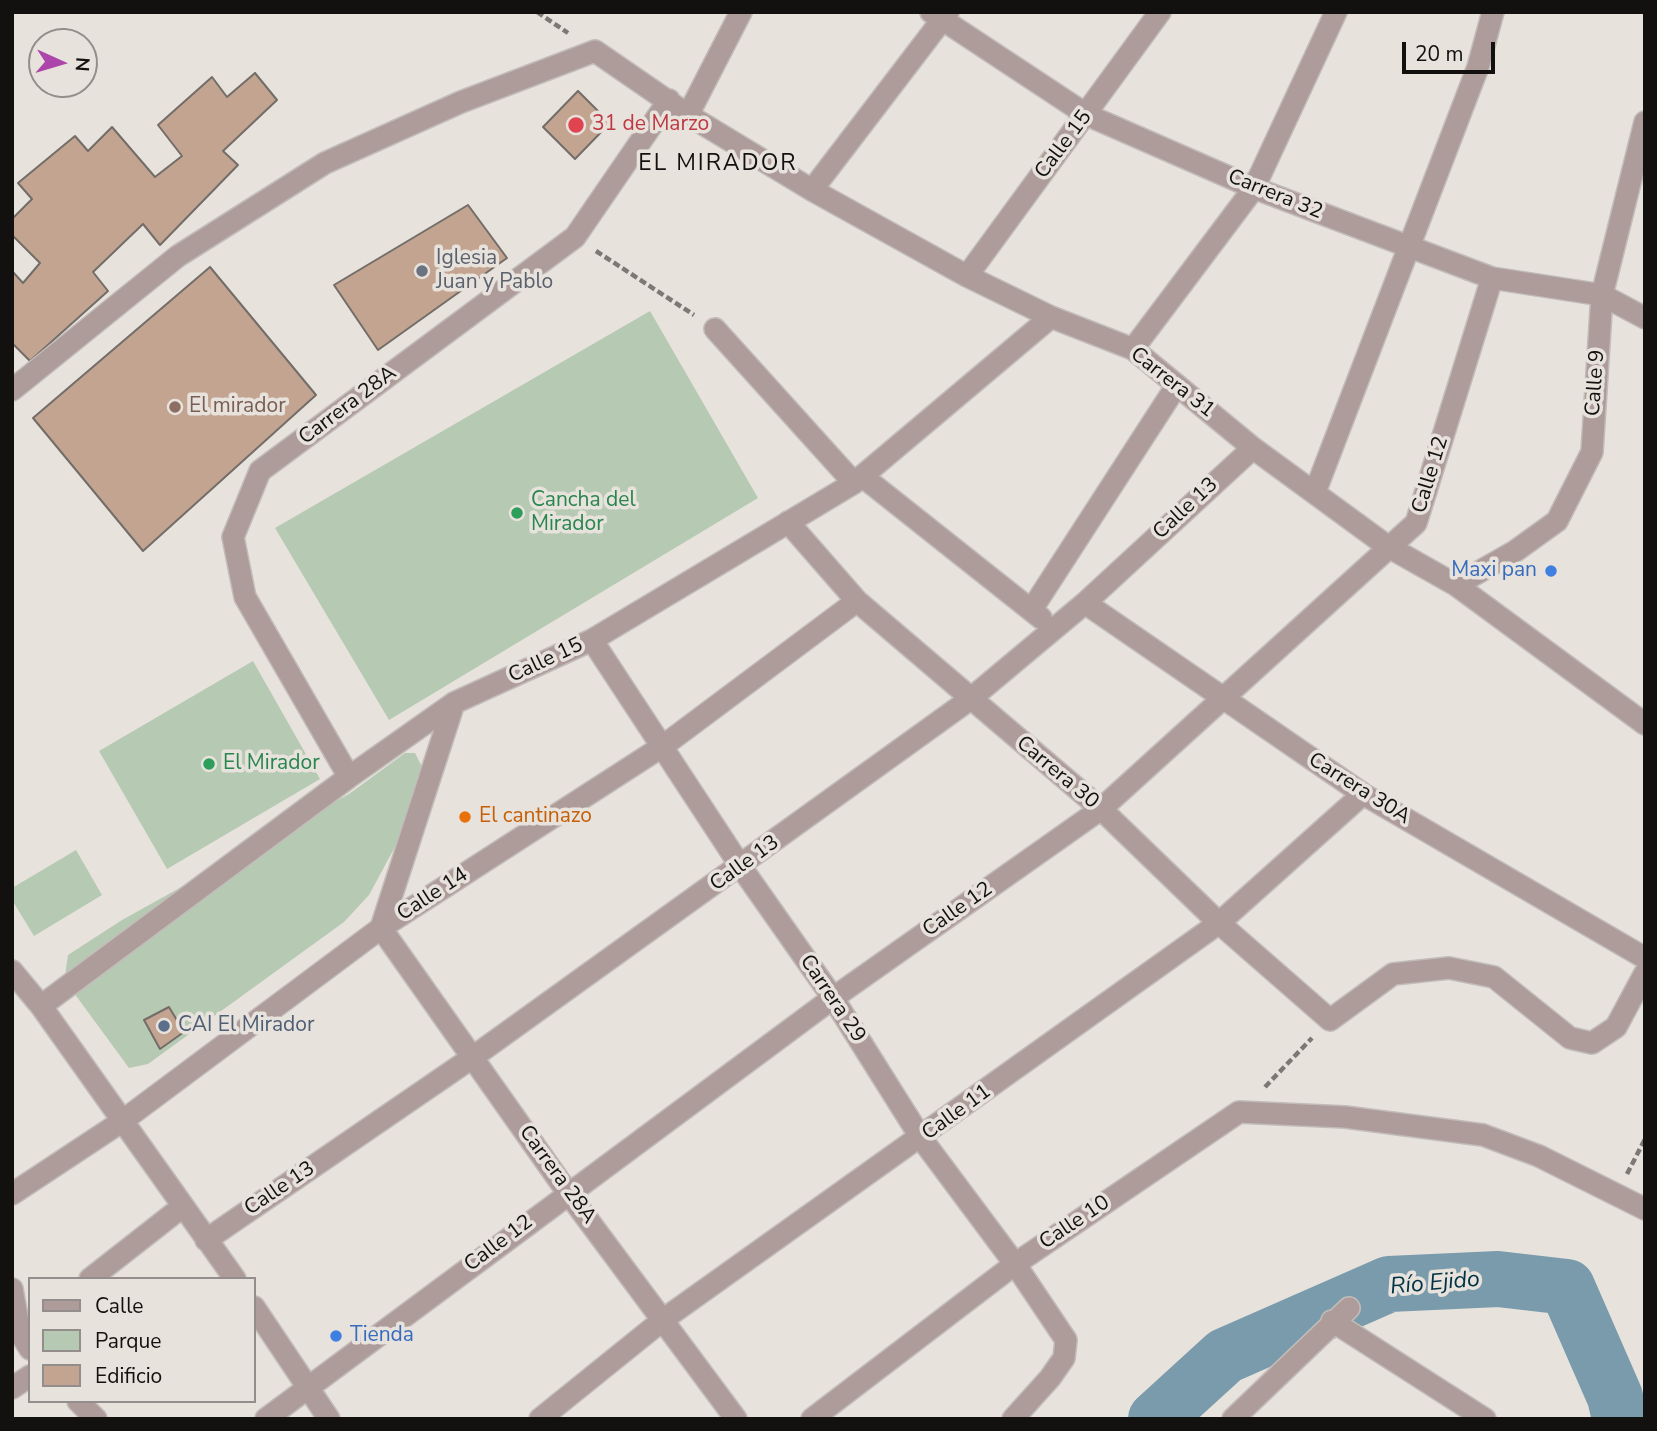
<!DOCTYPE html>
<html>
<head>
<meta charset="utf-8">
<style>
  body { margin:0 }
  #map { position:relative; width:1657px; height:1431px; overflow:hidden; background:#e8e2dd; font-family:"Nunito Sans",sans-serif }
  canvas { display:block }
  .frame { position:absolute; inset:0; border:14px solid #13110f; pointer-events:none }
  .legend { position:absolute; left:28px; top:1277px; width:228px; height:126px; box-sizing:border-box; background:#e8e2dd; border:2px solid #938e8b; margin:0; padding:9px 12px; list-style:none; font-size:21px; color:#13110f }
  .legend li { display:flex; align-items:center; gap:14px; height:35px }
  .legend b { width:35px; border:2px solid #938e8b }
  .north { position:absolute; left:28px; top:28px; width:70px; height:70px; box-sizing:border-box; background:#e8e2dd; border:2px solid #938e8b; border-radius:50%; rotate:94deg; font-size:19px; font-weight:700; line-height:28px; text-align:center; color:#13110f }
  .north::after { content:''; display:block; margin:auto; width:24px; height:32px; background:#ac46aa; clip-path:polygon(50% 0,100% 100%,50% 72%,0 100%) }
  .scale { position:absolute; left:1402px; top:42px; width:93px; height:32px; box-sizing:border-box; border:4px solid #13110f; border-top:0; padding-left:9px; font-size:21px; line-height:24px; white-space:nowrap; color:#13110f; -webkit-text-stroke:5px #e8e2dd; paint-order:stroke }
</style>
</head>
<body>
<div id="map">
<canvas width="1657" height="1431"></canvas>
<div class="frame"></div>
<ul class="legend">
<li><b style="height:9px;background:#ad9c99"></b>Calle</li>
<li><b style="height:19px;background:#b6cab3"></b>Parque</li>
<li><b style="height:19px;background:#c2a490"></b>Edificio</li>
</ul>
<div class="north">N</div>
<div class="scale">20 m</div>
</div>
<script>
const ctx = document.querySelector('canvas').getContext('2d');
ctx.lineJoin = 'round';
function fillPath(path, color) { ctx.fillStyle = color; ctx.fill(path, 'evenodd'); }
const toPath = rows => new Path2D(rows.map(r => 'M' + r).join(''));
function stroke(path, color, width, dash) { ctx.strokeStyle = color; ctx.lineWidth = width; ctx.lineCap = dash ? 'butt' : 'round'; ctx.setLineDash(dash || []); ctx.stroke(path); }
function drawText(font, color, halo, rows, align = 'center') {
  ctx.font = font + ' "Nunito Sans",sans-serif'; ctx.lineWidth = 7; ctx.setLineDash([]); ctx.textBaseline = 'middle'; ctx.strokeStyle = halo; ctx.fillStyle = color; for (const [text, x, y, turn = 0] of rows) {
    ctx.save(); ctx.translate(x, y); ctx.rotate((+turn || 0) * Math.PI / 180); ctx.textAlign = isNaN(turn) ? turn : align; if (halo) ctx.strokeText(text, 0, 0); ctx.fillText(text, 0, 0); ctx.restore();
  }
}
const green = toPath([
  [650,311,758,498,389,720,275,528],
  [253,661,320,779,167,869,99,751],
  [405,753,415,753,423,769,396,845,369,895,344,922,170,1048,148,1064,129,1068,74,993,65,976,68,955,122,920,349,794],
  [76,850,102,895,34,936,12,900,12,888]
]);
const river = toPath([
  [1156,1419,1225,1356,1389,1284,1498,1279,1567,1287,1615,1397,1620,1419]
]);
const building = toPath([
  [255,73,277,100,223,151,238,165,160,245,143,224,93,272,108,291,30,361,12,343,12,271,23,283,40,263,12,235,12,219,32,199,18,183,75,136,88,151,112,127,155,177,182,156,158,125,212,77,227,97,255,73],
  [578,91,610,123,575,159,543,127,578,91],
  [468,205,507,258,378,350,334,285,468,205],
  [210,267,316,395,143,551,33,418,210,267],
  [169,1007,184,1032,160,1049,144,1020,169,1007]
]);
const path = toPath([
  [537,12,568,33],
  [596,251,694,315],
  [1265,1087,1312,1038],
  [1627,1174,1645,1139]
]);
const minor = toPath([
  [931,12,1087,115,1254,188,1492,278,1602,295,1645,318],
  [688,115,741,12],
  [812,190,948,12],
  [967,276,1160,12],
  [715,329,854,483],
  [1133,349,1254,188,1336,12],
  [12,390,178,256,325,163,461,102,595,51,688,115,812,190,967,276,1051,317,1133,349,1253,448,1387,546,1456,585,1645,724],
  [862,476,1041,618],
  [1315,492,1478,67,1493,12],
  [788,522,857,601,1101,809,1219,923,1330,1020,1393,974,1449,968,1494,977,1570,1038,1592,1043,1616,1027,1645,973],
  [1456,585,1514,552,1557,521,1592,452,1602,295,1645,122],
  [1085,603,1363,794,1645,958],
  [1032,609,1177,385],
  [592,640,741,867,833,998,921,1138,1015,1264,1066,1340,1064,1358,1050,1378,1013,1419],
  [349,777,245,597,233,537,260,471,575,237,669,100],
  [381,928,568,1193,736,1419],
  [381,928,454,703],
  [12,971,41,1006,235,1279],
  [41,1006,349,777,454,703,592,640,854,483,1051,317],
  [12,1194,121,1122,381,928,663,746,857,601],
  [206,1240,473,1057,969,700,1085,603,1253,448],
  [90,1279,182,1207],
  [12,1289,20,1333,30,1349],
  [254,1307,329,1419],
  [1332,1321,1485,1419],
  [12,1388,30,1376],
  [78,1401,96,1419],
  [266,1419,833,998,1101,809,1416,523,1492,278],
  [540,1419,664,1319,1219,923,1363,794],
  [812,1419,1015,1264,1239,1112,1345,1117,1483,1135,1539,1156,1645,1209],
  [1233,1419,1349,1308]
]);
const markers = [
  [576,125,9,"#e0444e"],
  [422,271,7,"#6b7280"],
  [175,407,7,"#8d6e63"],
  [517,513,7,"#2e9e5b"],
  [1551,571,7,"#3f7fe0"],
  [209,764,7,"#2e9e5b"],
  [465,817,7,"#e8710a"],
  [164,1026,7,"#5c6f8a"],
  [336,1336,7,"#3f7fe0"]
];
const healthNames = [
  ["31 de Marzo",592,125]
];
const streetNames = [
  ["Calle 15",1064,145,-53],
  ["Carrera 32",1275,195,22],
  ["Carrera 31",1172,383,38],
  ["Calle 9",1596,383,-86],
  ["Carrera 28A",348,406,-37],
  ["Calle 12",1431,475,-73],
  ["Calle 13",1186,509,-43],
  ["Calle 15",546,661,-25],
  ["Carrera 30",1057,773,40],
  ["Carrera 30A",1359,789,32],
  ["Calle 13",745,864,-36],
  ["Calle 14",433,895,-33],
  ["Calle 12",958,910,-35],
  ["Carrera 29",832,999,56],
  ["Calle 11",957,1113,-36],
  ["Carrera 28A",557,1175,54],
  ["Calle 13",280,1189,-34],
  ["Calle 10",1075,1223,-34],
  ["Calle 12",499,1244,-37]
];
const worshipNames = [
  ["Iglesia",436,259],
  ["Juan y Pablo",436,283]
];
const educationNames = [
  ["El mirador",189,407]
];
const leisureNames = [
  ["Cancha del",531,501],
  ["Mirador",531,525],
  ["El Mirador",223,764]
];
const shopNames = [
  ["Maxi pan",1537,571],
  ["Tienda",350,1336,"left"]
];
const foodNames = [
  ["El cantinazo",479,817]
];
const serviceNames = [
  ["CAI El Mirador",178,1026]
];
const neighbourhoodNames = [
  ["EL MIRADOR",718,164]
];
const waterNames = [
  ["Río Ejido",1435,1284,-5]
];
fillPath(green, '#b6cab3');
stroke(river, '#799bac', 56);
fillPath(building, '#c2a490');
stroke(building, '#736d69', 2);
stroke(minor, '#c2bcb8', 24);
stroke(path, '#7c7975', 4.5, [7, 3.5]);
stroke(minor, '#ad9c99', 21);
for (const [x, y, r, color] of markers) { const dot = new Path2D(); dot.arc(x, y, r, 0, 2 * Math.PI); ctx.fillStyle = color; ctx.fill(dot); stroke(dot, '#e8e2dd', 2.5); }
drawText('21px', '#be3a42', '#e8e2dd', healthNames, 'left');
drawText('21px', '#13110f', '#e8e2dd', streetNames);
drawText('21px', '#5b616d', '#e8e2dd', worshipNames, 'left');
drawText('21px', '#785e54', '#e8e2dd', educationNames, 'left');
drawText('21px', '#27864d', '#e8e2dd', leisureNames, 'left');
drawText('21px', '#366cbe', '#e8e2dd', shopNames, 'right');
drawText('21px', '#c56008', '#e8e2dd', foodNames, 'left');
drawText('21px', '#4e5e75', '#e8e2dd', serviceNames, 'left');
ctx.letterSpacing = '2px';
drawText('23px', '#13110f', '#e8e2dd', neighbourhoodNames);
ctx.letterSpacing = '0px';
drawText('italic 23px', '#003245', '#e8e2dd', waterNames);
</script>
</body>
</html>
